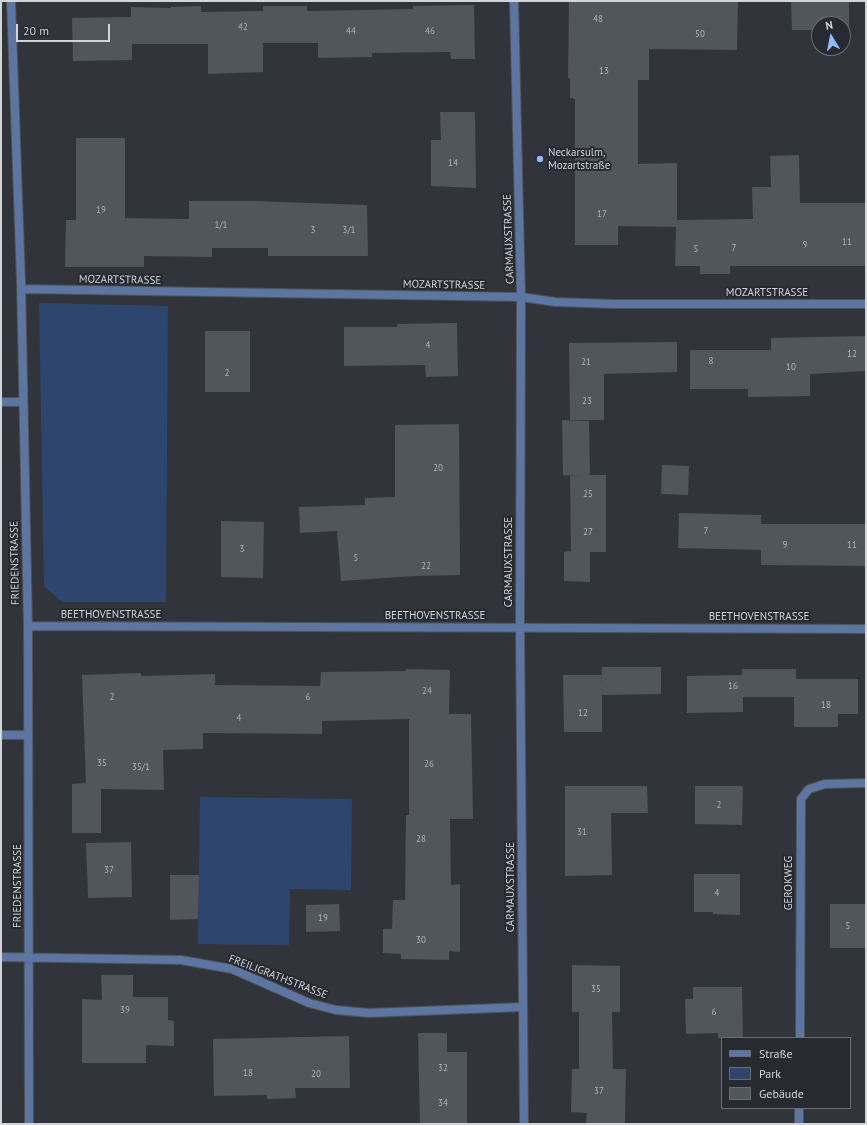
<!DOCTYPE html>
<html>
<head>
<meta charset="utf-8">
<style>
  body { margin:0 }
  #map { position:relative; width:867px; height:1125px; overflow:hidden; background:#31353b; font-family:"PT Sans",sans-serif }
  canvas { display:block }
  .frame { position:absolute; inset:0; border:2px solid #d2d4d8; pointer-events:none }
  .legend { position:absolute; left:721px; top:1037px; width:130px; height:72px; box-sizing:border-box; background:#272b31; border:1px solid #6b6f74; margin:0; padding:5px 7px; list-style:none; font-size:12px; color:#d2d4d8 }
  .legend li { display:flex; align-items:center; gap:8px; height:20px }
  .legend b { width:20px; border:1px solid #6b6f74 }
  .north { position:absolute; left:811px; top:16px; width:40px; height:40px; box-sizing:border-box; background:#272b31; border:1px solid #6b6f74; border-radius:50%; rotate:350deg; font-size:11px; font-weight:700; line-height:16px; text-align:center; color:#d2d4d8 }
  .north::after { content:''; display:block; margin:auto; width:14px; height:18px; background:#91b8fd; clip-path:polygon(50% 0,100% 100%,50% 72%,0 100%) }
  .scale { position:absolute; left:16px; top:24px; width:94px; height:18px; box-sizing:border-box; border:2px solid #d2d4d8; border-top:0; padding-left:5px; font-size:12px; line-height:14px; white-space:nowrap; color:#d2d4d8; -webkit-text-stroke:3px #272b31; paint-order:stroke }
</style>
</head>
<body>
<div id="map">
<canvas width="867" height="1125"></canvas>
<div class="frame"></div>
<ul class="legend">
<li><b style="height:5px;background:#5c75a1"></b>Straße</li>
<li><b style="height:11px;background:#2e456e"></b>Park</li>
<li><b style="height:11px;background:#51555c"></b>Gebäude</li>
</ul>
<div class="north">N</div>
<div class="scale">20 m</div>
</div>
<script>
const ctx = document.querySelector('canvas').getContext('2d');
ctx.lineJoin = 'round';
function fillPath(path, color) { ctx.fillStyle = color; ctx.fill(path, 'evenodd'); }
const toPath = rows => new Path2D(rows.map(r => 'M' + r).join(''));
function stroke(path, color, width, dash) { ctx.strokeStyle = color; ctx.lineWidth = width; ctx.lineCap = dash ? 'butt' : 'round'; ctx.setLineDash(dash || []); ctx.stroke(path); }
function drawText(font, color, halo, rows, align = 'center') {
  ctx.font = font + ' "PT Sans",sans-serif'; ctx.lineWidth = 4; ctx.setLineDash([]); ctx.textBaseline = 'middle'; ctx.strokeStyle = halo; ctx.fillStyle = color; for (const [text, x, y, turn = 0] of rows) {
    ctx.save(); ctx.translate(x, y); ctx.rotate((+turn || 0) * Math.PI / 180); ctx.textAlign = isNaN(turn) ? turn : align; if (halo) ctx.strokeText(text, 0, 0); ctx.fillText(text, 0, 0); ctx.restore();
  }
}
const green = toPath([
  [39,303,168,306,166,602,62,602,44,586],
  [200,797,352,799,351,890,290,889,289,945,198,944]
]);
const building = toPath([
  [569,1,738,1,737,50,649,49,649,80,638,80,638,164,677,163,677,220,753,219,752,187,771,187,770,156,799,155,800,203,866,203,866,266,730,266,730,274,700,274,700,266,675,266,676,227,618,226,618,245,575,245,575,99,570,98,570,78,568,78],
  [791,1,849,1,849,29,843,29,843,24,819,24,819,30,792,30],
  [474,5,475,59,451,59,450,52,372,53,372,57,318,58,318,43,263,43,263,72,208,74,208,44,132,44,132,60,73,61,72,18,131,17,131,7,171,8,171,7,201,6,201,12,263,11,263,6,307,6,307,11,413,9,413,6],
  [440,112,475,112,476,188,431,186,431,140,441,140],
  [76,138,125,138,125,218,189,219,189,201,253,201,367,205,368,256,268,256,268,248,212,248,212,257,144,256,144,267,65,267,66,220,76,220],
  [457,323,458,376,426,377,425,365,344,366,344,327,397,327,397,324],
  [205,331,250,331,250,392,205,392],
  [866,336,866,371,810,374,810,396,748,397,748,389,690,389,690,350,771,350,771,338],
  [677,342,677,372,604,374,604,420,570,420,569,343],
  [562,420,589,421,590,475,606,475,606,552,590,552,590,582,564,581,564,552,571,551,570,476,580,476,563,475],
  [459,424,460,575,414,576,341,581,337,531,300,533,299,507,365,505,365,498,395,497,395,425],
  [662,465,689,466,688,495,661,494],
  [679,513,761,515,761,524,866,524,866,566,761,565,761,550,678,548],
  [221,521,264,522,263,578,221,577],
  [602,667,661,667,661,694,602,695,602,732,564,732,563,675,601,675,601,684],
  [406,669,450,670,449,714,471,714,473,819,450,819,451,885,460,884,460,952,449,951,449,960,401,959,401,954,383,953,383,929,392,929,393,900,405,900,406,815,409,815,409,719,322,721,322,734,203,733,203,749,163,750,164,790,101,789,101,833,72,833,72,784,86,783,82,675,141,673,141,676,215,674,215,685,320,686,321,672,406,671],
  [742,669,796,669,796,679,858,679,858,714,838,714,838,727,794,727,794,697,743,697,743,712,687,713,687,676,742,675],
  [565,786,647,786,648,813,611,813,612,875,565,876],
  [695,786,743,786,742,825,695,824],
  [131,842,132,897,88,898,86,843],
  [694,874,740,874,740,915,713,914,713,912,694,912],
  [170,875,199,875,198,919,170,920],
  [339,904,340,931,306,932,306,905],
  [830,904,866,904,866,948,830,948],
  [572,965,620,966,620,1012,612,1012,613,1069,626,1069,625,1124,586,1124,587,1113,571,1112,572,1069,579,1069,579,1012,572,1012],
  [101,975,133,975,133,997,168,997,168,1020,174,1021,174,1046,146,1045,146,1063,82,1063,82,999,102,1000],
  [693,987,742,987,743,1038,718,1038,718,1033,686,1034,685,999,693,999],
  [418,1033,447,1033,447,1052,467,1052,467,1124,420,1124],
  [349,1036,350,1088,295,1088,296,1098,267,1099,267,1095,214,1096,213,1039]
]);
const service = toPath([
  [800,1038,801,799,809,789,825,784,866,783],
  [799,1124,799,1108]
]);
const minor = toPath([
  [11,1,21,281,28,626,29,1124],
  [21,289,521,297,556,302,614,304,866,304],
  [1,402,23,402],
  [28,626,866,629],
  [1,735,28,735],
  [1,957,181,960,232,969,309,1003,336,1010,369,1013,523,1007]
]);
const tertiary = toPath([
  [514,1,521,297,520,627,524,1124]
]);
const markers = [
  [540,159,4,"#91b8fd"]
];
const numberNames = [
  ["48",598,19],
  ["42",243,27],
  ["44",351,31],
  ["46",430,31],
  ["50",700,34],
  ["13",604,71],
  ["14",453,163],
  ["19",101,210],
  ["17",602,214],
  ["1/1",221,225],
  ["3",313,230],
  ["3/1",349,230],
  ["11",847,242],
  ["9",805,245],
  ["7",734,248],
  ["5",696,249],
  ["4",428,345],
  ["12",852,354],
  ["8",711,361],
  ["21",586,362],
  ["10",791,367],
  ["2",227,373],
  ["23",587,401],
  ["20",438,468],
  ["25",588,494],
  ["7",706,531],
  ["27",588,532],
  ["9",785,545],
  ["11",852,545],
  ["3",242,549],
  ["5",356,558],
  ["22",426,566],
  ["16",733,686],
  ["24",427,691],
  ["2",112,697],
  ["6",308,697],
  ["18",826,705],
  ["12",583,713],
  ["4",239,718],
  ["35",102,763],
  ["26",429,764],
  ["35/1",141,767],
  ["2",719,805],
  ["31",582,832],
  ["28",421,839],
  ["37",109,870],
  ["4",717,893],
  ["19",323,918],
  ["5",848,926],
  ["30",421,940],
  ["35",596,989],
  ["39",125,1010],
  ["6",714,1012],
  ["32",443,1068],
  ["18",248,1073],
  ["20",316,1074],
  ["37",599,1091],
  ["34",443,1103]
];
const poiNames = [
  ["Neckarsulm,",548,153],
  ["Mozartstraße",548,166]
];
const streetNames = [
  ["CARMAUXSTRASSE",509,239,-92],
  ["MOZARTSTRASSE",120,280,1],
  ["MOZARTSTRASSE",444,285,1],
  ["MOZARTSTRASSE",767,293],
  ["CARMAUXSTRASSE",509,562,-90],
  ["FRIEDENSTRASSE",15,563,-91],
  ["BEETHOVENSTRASSE",111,615],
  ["BEETHOVENSTRASSE",435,616],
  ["BEETHOVENSTRASSE",759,617],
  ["GEROKWEG",789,883,-90],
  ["FRIEDENSTRASSE",18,886,-90],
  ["CARMAUXSTRASSE",511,887,-90],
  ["FREILIGRATHSTRASSE",278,977,21]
];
fillPath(green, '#2e456e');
fillPath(building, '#51555c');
stroke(service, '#4e5257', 10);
stroke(minor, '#4e5257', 10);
stroke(tertiary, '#4e5257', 10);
stroke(service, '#5c75a1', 8);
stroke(minor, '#5c75a1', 8);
stroke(tertiary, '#5c75a1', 8);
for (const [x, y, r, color] of markers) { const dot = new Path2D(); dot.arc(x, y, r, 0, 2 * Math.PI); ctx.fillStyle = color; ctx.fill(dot); stroke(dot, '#272b31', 1.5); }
drawText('9px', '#b2b4b9', null, numberNames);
drawText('11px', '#d2d4d8', '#272b31', poiNames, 'left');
drawText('11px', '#d2d4d8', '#272b31', streetNames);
</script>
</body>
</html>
